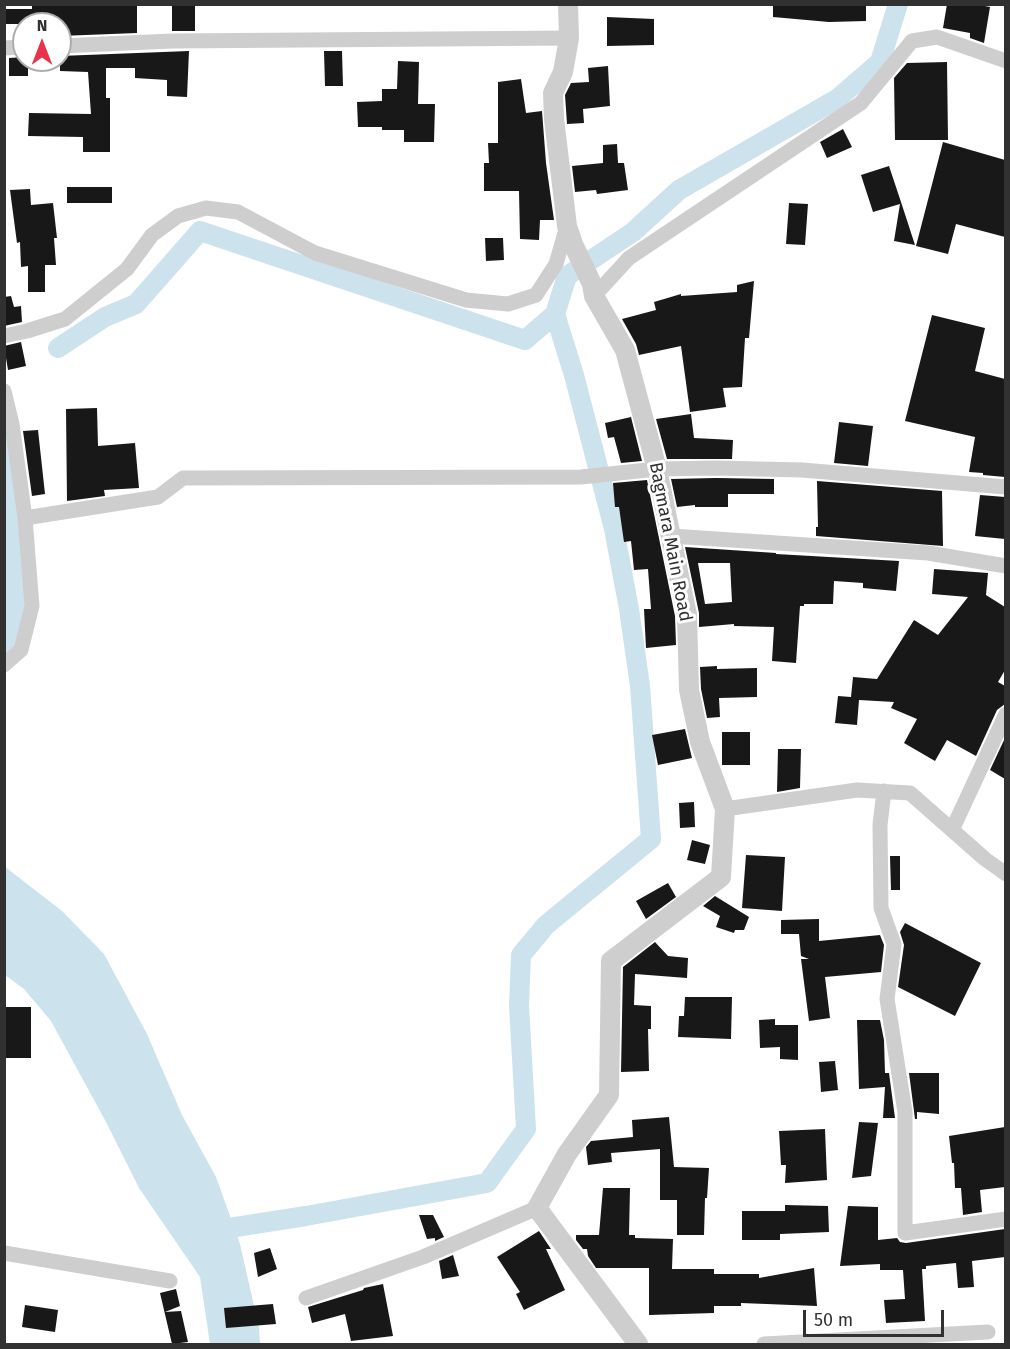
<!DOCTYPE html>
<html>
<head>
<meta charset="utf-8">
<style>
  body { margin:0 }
  #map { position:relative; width:1010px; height:1349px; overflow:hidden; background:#fff; font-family:"Fira Sans",sans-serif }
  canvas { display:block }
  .frame { position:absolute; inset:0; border:6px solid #313131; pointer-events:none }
  .north { position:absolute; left:12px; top:12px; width:60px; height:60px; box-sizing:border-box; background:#fff; border:2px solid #adadad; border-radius:50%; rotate:0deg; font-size:16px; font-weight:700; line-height:24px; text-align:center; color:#313131 }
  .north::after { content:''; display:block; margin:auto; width:21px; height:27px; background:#e7344c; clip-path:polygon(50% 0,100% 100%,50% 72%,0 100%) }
  .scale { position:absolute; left:803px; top:1310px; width:141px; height:27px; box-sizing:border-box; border:3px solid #313131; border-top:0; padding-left:8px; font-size:18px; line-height:21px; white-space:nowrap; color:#313131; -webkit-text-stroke:4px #fff; paint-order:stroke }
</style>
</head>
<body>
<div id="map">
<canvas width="1010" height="1349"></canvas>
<div class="frame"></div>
<div class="north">N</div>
<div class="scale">50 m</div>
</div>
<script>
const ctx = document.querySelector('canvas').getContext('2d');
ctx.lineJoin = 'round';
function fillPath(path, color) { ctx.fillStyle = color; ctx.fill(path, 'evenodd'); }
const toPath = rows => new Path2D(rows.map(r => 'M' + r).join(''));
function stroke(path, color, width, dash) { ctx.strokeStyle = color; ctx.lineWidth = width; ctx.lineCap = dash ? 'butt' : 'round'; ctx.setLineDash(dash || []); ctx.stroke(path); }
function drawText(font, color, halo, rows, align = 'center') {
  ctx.font = font + ' "Fira Sans",sans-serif'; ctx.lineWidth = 6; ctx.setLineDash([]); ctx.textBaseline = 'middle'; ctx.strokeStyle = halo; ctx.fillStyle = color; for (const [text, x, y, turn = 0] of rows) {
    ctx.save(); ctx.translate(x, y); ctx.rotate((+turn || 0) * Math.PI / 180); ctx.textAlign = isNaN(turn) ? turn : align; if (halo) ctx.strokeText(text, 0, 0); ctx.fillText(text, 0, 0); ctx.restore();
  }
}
const water = toPath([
  [4,419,15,476,26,596,21,630,16,646,4,656],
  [4,866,62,911,104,954,147,1034,182,1115,216,1177,240,1244,259,1328,260,1344,210,1344,200,1277,139,1188,106,1122,51,1021,24,989,5,975]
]);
const canal = toPath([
  [58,348,105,317,136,304,200,231,525,340,555,314,567,276,633,232,679,190,837,99,880,62,898,4],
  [210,1231,306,1216,487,1183,526,1129,519,1006,521,955,546,925,651,839,640,686,629,609,614,529,574,375,555,314]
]);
const building = toPath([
  [32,4,137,4,137,33,60,36,60,24,4,24,4,9,32,9],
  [172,4,195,4,195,31,172,31],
  [773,4,866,4,866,21,829,22,773,17],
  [947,4,975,4,990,7,984,43,970,38,970,33,943,28],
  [607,17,654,19,654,45,607,46],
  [189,51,187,97,167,96,167,80,135,78,135,68,106,68,106,98,110,98,110,152,83,152,83,137,28,136,29,113,91,114,88,72,60,71,60,56],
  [324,51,342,51,343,86,325,86],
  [24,57,24,60,28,60,28,76,9,76,9,58],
  [398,61,419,62,418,104,435,104,434,142,404,142,404,130,382,130,382,127,358,127,357,102,382,101,382,89,397,89],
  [947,62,948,140,895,140,894,78,907,63],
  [608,66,610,106,583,109,584,123,567,124,565,95,571,83,589,82,588,68],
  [521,79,526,113,542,111,546,163,554,220,540,220,539,240,520,239,519,191,484,191,484,163,489,163,488,143,498,143,498,82],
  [843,129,852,147,827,158,820,142],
  [943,142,1005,160,1005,237,956,224,948,254,916,246],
  [617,144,618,163,624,163,628,190,597,194,596,190,575,192,572,166,603,163,603,145],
  [889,166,901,202,915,245,894,241,900,204,873,212,861,175],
  [67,187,112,187,112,203,67,203],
  [30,189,31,205,53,203,57,238,54,238,56,265,45,265,45,292,28,292,28,266,21,267,20,242,17,243,10,190],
  [789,203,808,204,805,245,786,244],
  [485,238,503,238,504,260,486,261],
  [754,281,749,338,745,338,742,387,723,388,726,407,690,412,681,346,639,355,636,344,622,319,656,310,654,302,681,294,681,296,737,292,737,285],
  [11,296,14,307,21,306,22,322,4,326,4,297],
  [932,315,985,328,975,371,1005,379,1005,477,983,475,983,473,969,472,975,437,905,421],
  [21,342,26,366,8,370,4,346],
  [97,408,98,446,135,443,139,488,104,490,105,496,67,501,66,409],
  [691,414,694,438,733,440,732,459,667,459,656,419],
  [631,417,642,461,621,463,614,437,608,438,605,423],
  [839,422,873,426,868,466,834,463],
  [38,430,45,494,32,496,23,431],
  [716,478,774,479,774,494,728,494,728,507,695,507,695,505,677,507,671,479],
  [647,480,675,616,676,645,646,648,644,609,651,609,648,569,634,570,631,541,624,542,619,507,615,507,613,483],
  [817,481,942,491,943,546,816,536,816,527,818,527],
  [980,495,1005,497,1005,539,975,536],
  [685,547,776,553,776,554,899,561,896,591,863,588,863,583,834,581,833,604,804,604,804,606,800,606,796,663,772,661,774,627,734,626,734,624,699,627,699,613],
  [698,563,730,563,732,602,705,604],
  [934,569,988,573,986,595,1005,607,1005,670,998,682,1005,686,1005,704,997,710,976,756,947,740,935,761,904,743,917,719,891,708,894,702,859,700,857,725,835,723,838,696,851,697,853,677,877,679,914,620,938,635,968,597,932,594],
  [717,666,717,669,757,668,757,697,719,698,720,717,707,718,701,689,700,667],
  [685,729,692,758,658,765,652,735],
  [722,732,750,732,750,765,722,765],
  [1005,738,1005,779,990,770],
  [778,749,801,749,800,788,777,792],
  [694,802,695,827,680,828,679,803],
  [692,840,710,845,705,864,687,860],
  [746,855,785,857,782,911,742,908],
  [890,856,900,856,900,890,891,890],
  [668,883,676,897,646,919,636,901],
  [715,896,749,917,744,930,735,930,734,933,716,927,720,916,703,906],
  [819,919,819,941,880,935,884,945,881,972,825,977,830,1018,809,1021,801,959,809,959,801,956,799,934,781,934,781,920],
  [905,923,981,963,955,1016,898,987,904,945,900,932],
  [655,942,668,956,688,958,687,978,635,974,634,1005,651,1006,651,1029,648,1029,649,1071,621,1072,623,967],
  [685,997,732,997,731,1039,678,1037,679,1016,684,1016],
  [4,1007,31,1007,31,1058,4,1058],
  [775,1019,775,1025,798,1025,798,1060,780,1059,780,1047,760,1048,759,1020],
  [857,1020,880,1020,884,1040,885,1073,889,1073,895,1118,883,1118,885,1087,859,1089],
  [835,1061,838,1090,821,1092,819,1062],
  [909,1073,939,1073,939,1114,917,1112,917,1119,915,1119],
  [669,1117,674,1167,709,1168,707,1198,705,1198,704,1235,677,1235,677,1200,660,1200,660,1149,611,1153,612,1162,588,1165,586,1147,591,1141,633,1137,632,1120],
  [859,1122,878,1123,871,1176,852,1178],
  [1005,1127,1005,1187,980,1190,982,1212,963,1215,961,1188,955,1188,954,1163,952,1163,949,1136],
  [825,1129,827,1180,785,1183,786,1165,781,1165,779,1131],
  [603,1188,630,1188,629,1235,635,1235,635,1238,673,1239,672,1269,714,1269,714,1274,759,1274,759,1278,814,1268,817,1306,741,1303,741,1306,714,1306,714,1313,649,1315,649,1268,596,1268,588,1256,587,1249,583,1249,576,1240,576,1235,599,1235],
  [785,1205,828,1206,829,1232,780,1234,780,1240,742,1240,742,1211,785,1211],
  [848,1206,878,1207,878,1240,897,1238,900,1242,906,1243,1005,1229,1005,1257,972,1261,974,1287,958,1288,956,1263,926,1266,926,1269,922,1269,925,1321,886,1323,884,1300,905,1299,903,1270,880,1270,880,1264,840,1266],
  [419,1215,433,1215,444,1237,435,1241,435,1238,427,1239],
  [539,1231,551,1249,546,1249,565,1290,524,1310,516,1294,520,1292,497,1257],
  [270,1248,277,1269,258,1277,254,1253],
  [453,1255,459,1276,442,1279,439,1261],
  [383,1284,393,1336,351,1341,345,1314,312,1323,308,1307,363,1290,364,1288],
  [176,1289,180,1306,165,1312,181,1311,188,1342,172,1344,160,1293],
  [273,1304,276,1324,226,1328,224,1308],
  [25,1305,58,1310,55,1332,22,1327]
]);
const minor = toPath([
  [60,46,172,41,569,38],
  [4,48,24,47],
  [594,296,629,258,861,103,912,41,937,37,1006,61],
  [4,336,27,331,65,319,127,269,152,235,178,216,206,208,238,212,315,253,466,300,508,304,536,295,556,264,567,226],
  [4,391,12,424,25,518,32,606,21,650,4,665],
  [25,518,158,497,183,478,581,477,657,469,716,468,802,470,1006,487],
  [671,536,928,553,1006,566],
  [884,791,880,825,881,908,894,944,887,999,905,1112,905,1233,1006,1219],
  [725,809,857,790,910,793,985,859,1006,874],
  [952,830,1006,714],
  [4,1253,170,1281],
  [306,1298,423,1257,537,1208],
  [764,1344,988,1332]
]);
const tertiary = toPath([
  [568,4,569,38,563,72,553,93,554,119,567,226,573,244,592,284,594,296,625,350,657,469,687,615,689,690,700,742,725,809,721,877,611,961,609,1095,567,1154,537,1208,638,1344]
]);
const streetNames = [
  ["Bagmara Main Road",670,542,79]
];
fillPath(water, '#cce2ed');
stroke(canal, '#cce2ed', 20);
fillPath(building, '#181818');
stroke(minor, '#cecece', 15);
stroke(tertiary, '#cecece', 20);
drawText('18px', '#313131', '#fff', streetNames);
</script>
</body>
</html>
